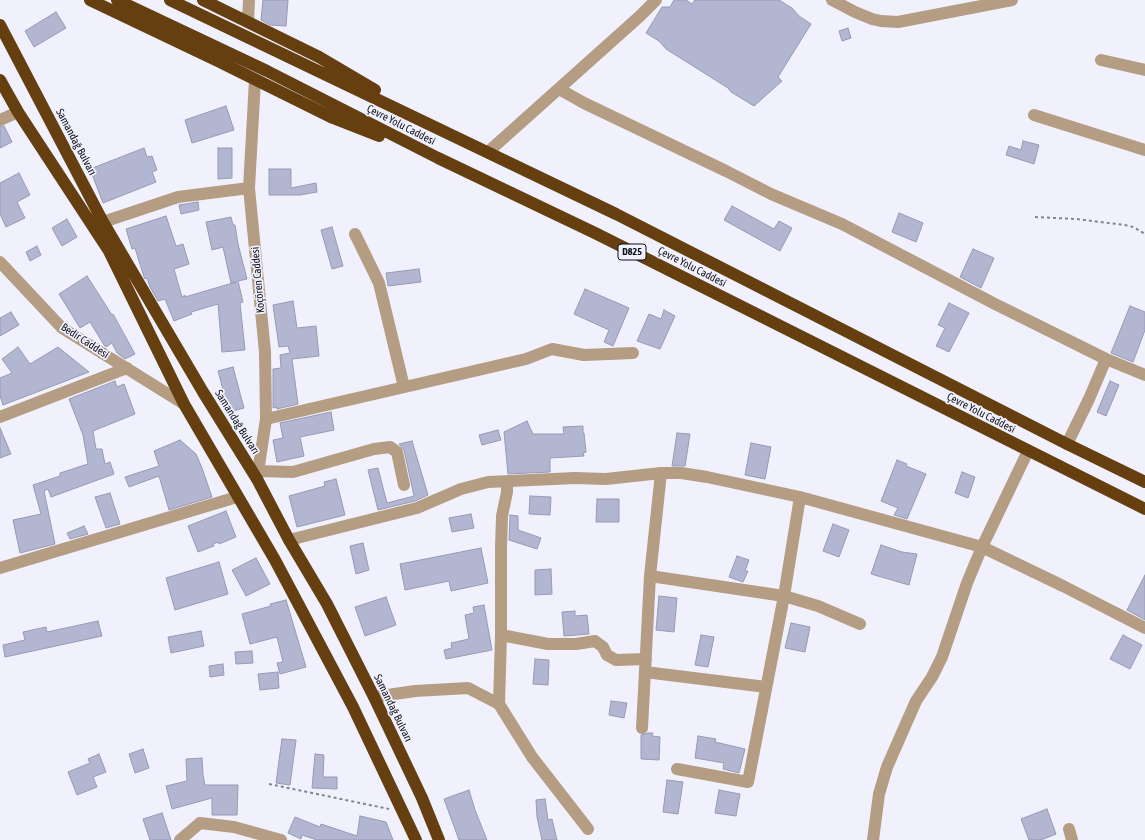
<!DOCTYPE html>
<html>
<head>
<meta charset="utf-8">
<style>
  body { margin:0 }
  canvas { display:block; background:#f0f1fd }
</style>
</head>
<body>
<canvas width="1145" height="840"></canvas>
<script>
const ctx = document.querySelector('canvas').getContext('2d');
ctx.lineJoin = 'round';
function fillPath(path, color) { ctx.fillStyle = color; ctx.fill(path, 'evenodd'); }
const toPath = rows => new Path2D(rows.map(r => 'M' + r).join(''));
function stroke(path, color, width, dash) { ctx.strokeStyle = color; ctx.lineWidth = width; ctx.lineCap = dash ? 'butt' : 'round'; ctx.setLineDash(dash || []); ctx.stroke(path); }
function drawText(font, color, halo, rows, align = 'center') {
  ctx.font = font + ' "Asap Condensed",sans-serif'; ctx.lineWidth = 3.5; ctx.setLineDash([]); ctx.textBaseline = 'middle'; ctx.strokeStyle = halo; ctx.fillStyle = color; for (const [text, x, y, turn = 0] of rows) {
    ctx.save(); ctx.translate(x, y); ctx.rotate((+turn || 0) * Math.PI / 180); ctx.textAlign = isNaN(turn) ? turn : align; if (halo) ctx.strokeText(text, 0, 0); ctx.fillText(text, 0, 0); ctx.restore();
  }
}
const building = toPath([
  [263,0,288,0,286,26,270,25,261,20,263,0],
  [674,0,686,0,692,4,695,0,779,0,792,8,799,16,811,24,778,77,782,81,754,106,731,92,728,88,666,49,659,41,646,33,662,7,670,7,674,0],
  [56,12,66,28,34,47,25,31,56,12],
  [848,28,851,38,842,41,839,31,848,28],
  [226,106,234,130,192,143,185,120,226,106],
  [4,126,12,142,0,148,0,127,4,126],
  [1023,141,1039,145,1034,164,1006,155,1009,146,1021,150,1023,141],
  [144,148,147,157,152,156,157,170,152,172,156,182,103,203,90,169,144,148],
  [218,148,232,148,232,178,218,179,218,148],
  [269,169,291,169,291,188,316,183,317,192,300,195,269,195,269,169],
  [19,173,30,195,17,202,25,218,6,227,0,214,0,183,19,173],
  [198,202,199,210,181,214,179,205,198,202],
  [732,206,774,229,779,221,792,228,780,251,724,220,732,206],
  [899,213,923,223,916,242,892,232,899,213],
  [166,216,176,246,183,244,189,264,174,269,182,297,185,295,185,297,236,282,231,283,223,247,212,250,206,222,231,217,233,225,235,225,238,244,247,279,238,281,243,302,240,303,245,350,222,352,218,304,191,312,192,314,174,321,165,299,158,301,150,287,147,278,145,279,144,277,135,248,132,249,126,229,166,216],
  [67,219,77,237,62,246,52,228,67,219],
  [332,227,343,266,332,269,321,230,332,227],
  [37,246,41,255,30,261,26,252,37,246],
  [973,249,994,258,981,288,960,277,973,249],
  [419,269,421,282,388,286,386,273,419,269],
  [87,276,112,315,113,314,135,354,125,359,117,353,112,343,106,347,104,345,90,322,80,328,59,294,87,276],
  [585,289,629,308,613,346,604,342,609,330,574,314,585,289],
  [293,301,297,328,316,326,319,356,292,359,298,404,277,409,277,407,273,408,273,369,281,368,280,355,290,353,288,346,279,347,273,305,293,301],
  [949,303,969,313,949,352,936,346,945,328,938,325,949,303],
  [1130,306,1145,312,1145,330,1133,362,1111,353,1130,306],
  [664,310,675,316,660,349,637,341,649,314,661,319,664,310],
  [11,312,19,325,0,336,0,318,11,312],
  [18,347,30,364,58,347,89,372,3,405,0,396,0,378,12,373,2,359,18,347],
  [233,367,244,408,229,412,218,371,233,367],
  [115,381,117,387,124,384,135,414,93,431,96,449,102,449,105,464,110,462,114,474,51,497,48,489,44,491,55,544,20,553,13,520,41,514,33,485,60,476,60,473,88,464,83,435,69,399,115,381],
  [1110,381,1119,385,1106,416,1097,412,1110,381],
  [331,412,334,430,300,437,304,456,277,462,273,440,283,438,280,423,331,412],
  [527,421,533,434,564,434,563,427,583,426,583,432,584,433,586,452,583,453,584,456,550,458,550,472,508,474,504,432,527,421],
  [0,428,11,454,0,458,0,428],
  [498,430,501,440,482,445,479,435,498,430],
  [677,433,690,434,685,466,672,466,677,433],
  [180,440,196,454,202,468,212,497,169,510,159,476,129,487,125,477,159,466,154,451,180,440],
  [412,441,428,495,415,501,378,510,368,470,378,468,387,503,414,496,404,450,399,444,412,441],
  [751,443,771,447,765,479,745,475,751,443],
  [897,460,907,464,906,466,926,474,907,519,894,515,898,508,881,501,897,460],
  [962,472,975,477,968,498,955,493,962,472],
  [336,479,345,515,297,527,289,496,325,486,324,482,336,479],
  [110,493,120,524,106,528,95,497,110,493],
  [530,496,551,497,550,515,529,514,530,496],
  [597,499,619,499,619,522,596,522,597,499],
  [226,511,236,537,219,544,218,542,213,544,214,546,198,552,188,526,226,511],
  [471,514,474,528,452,532,449,518,471,514],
  [510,515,518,516,518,530,541,538,537,549,509,540,510,515],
  [833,524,849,530,839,557,823,551,833,524],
  [84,526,88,534,70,539,67,533,84,526],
  [363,543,369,570,356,574,350,546,363,543],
  [881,545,902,552,917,554,909,585,871,574,881,545],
  [481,548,488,583,451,591,449,581,405,590,400,564,481,548],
  [737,556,749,560,745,571,748,571,743,582,729,577,737,556],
  [256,558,270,584,246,596,232,570,256,558],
  [219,562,228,594,175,610,166,578,219,562],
  [551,569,552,594,535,595,535,570,551,569],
  [1145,575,1145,620,1127,610,1145,575],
  [659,596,677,598,674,632,656,630,659,596],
  [386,597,396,625,365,636,355,607,386,597],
  [286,600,306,667,280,674,277,663,283,662,277,637,250,644,242,614,271,606,270,604,286,600],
  [484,605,492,650,446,659,444,650,452,648,451,643,469,639,465,615,474,613,473,607,484,605],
  [575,611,575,616,587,615,589,634,564,636,562,612,575,611],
  [98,621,102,636,5,657,3,645,25,640,23,632,46,627,47,632,98,621],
  [791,623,810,627,805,652,785,648,791,623],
  [201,631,204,646,171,653,168,637,201,631],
  [701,635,714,637,708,667,695,665,701,635],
  [1123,635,1142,645,1130,669,1110,659,1123,635],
  [252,651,253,663,236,664,235,652,252,651],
  [535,659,549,660,548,685,533,684,535,659],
  [223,664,224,675,210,677,209,666,223,664],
  [278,672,279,688,260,690,258,674,278,672],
  [611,701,627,703,624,718,609,715,611,701],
  [648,733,653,733,652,736,660,737,659,760,641,759,641,735,648,733],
  [698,736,716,739,715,742,745,749,739,773,723,769,724,763,695,758,698,736],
  [282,739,296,740,290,785,276,783,282,739],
  [143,749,149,768,135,773,129,754,143,749],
  [99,754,106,772,93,777,97,787,77,795,68,772,90,763,88,759,99,754],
  [315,754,324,755,323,777,337,777,337,789,312,788,315,754],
  [202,758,203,775,205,785,238,785,237,815,212,815,212,798,172,809,166,786,187,781,186,759,202,758],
  [667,780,683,782,678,814,663,812,667,780],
  [469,790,475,810,487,840,459,840,444,799,469,790],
  [719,790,740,794,736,816,715,813,719,790],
  [545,799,548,820,552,819,557,840,542,840,537,817,536,800,545,799],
  [1047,809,1056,834,1041,840,1029,840,1021,819,1047,809],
  [162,813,171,840,150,840,143,819,162,813],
  [360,816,386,822,393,840,317,840,302,835,301,839,288,833,295,817,320,827,321,824,357,836,360,816]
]);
const path = toPath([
  [1035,217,1076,219,1125,225,1133,227,1145,234],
  [269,784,389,809]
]);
const minor = toPath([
  [832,0,855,12,872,19,881,21,898,22,1012,0],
  [248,22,249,0],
  [1101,60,1145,70],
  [255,80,249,188,265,352,266,419,257,479],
  [559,89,584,103,726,171,771,194,842,224,995,304,1106,359],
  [1034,115,1145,150],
  [0,120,18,112],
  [488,152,640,16,656,0],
  [103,222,178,197,249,188],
  [355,234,379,283,404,387],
  [0,262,62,328,184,404],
  [0,417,127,368],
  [266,419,526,359,552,349,584,355,633,353],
  [1067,444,1089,399,1106,359,1145,375],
  [258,471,293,472,374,449,390,447,397,452,404,485],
  [289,540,417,508,461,489,488,482,575,478,606,479,661,473,681,473,707,477,800,497,982,547,1063,586,1145,628],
  [0,568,237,497],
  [650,576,784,596,818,606,860,624],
  [501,635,548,644,576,644,595,641,603,647,607,655,616,660,646,659],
  [645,672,766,687],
  [374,697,415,691,468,688,499,704,532,757,588,829],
  [499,704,501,635,501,548,502,516,507,492,507,481],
  [642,728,650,576,661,473],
  [677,769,748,782,784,596,800,497],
  [1069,829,1072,840],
  [180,840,200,823,234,827,281,840],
  [873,840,879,794,887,767,916,701,932,677,942,657,967,583,982,547,1028,451]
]);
const highway = toPath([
  [90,0,218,61,333,118,379,136],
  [117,0,267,71,438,158,595,233,1145,509],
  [170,0,616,214,1067,444,1145,482],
  [203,0,319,57,375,90],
  [0,25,103,222,203,392,257,479,289,540,327,604,374,697,422,798,439,840],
  [0,80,18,112,109,251,184,404,275,560,353,707,416,840]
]);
const shields = [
  [632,252,28]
];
const shieldNames = [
  ["D825",632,252]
];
const streetNames = [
  ["Çevre Yolu Caddesi",401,125,27],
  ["Samandağ Bulvarı",76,142,62],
  ["Çevre Yolu Caddesi",692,267,27],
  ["Koçören Caddesi",258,280,-95],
  ["Bedir Caddesi",85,341,33],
  ["Çevre Yolu Caddesi",981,413,27],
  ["Samandağ Bulvarı",237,422,58],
  ["Samandağ Bulvarı",393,708,64]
];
fillPath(building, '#b3b6d1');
stroke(building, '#979ab4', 1);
stroke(path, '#82838e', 2, [3, 3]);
stroke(minor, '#b59d84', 12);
stroke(highway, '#653f10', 12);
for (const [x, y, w] of shields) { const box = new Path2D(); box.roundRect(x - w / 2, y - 8, w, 16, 3); ctx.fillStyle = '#f0f1fd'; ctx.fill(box); stroke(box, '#10111a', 1); }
drawText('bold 10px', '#10111a', null, shieldNames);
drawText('11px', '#10111a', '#f0f1fd', streetNames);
</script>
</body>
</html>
